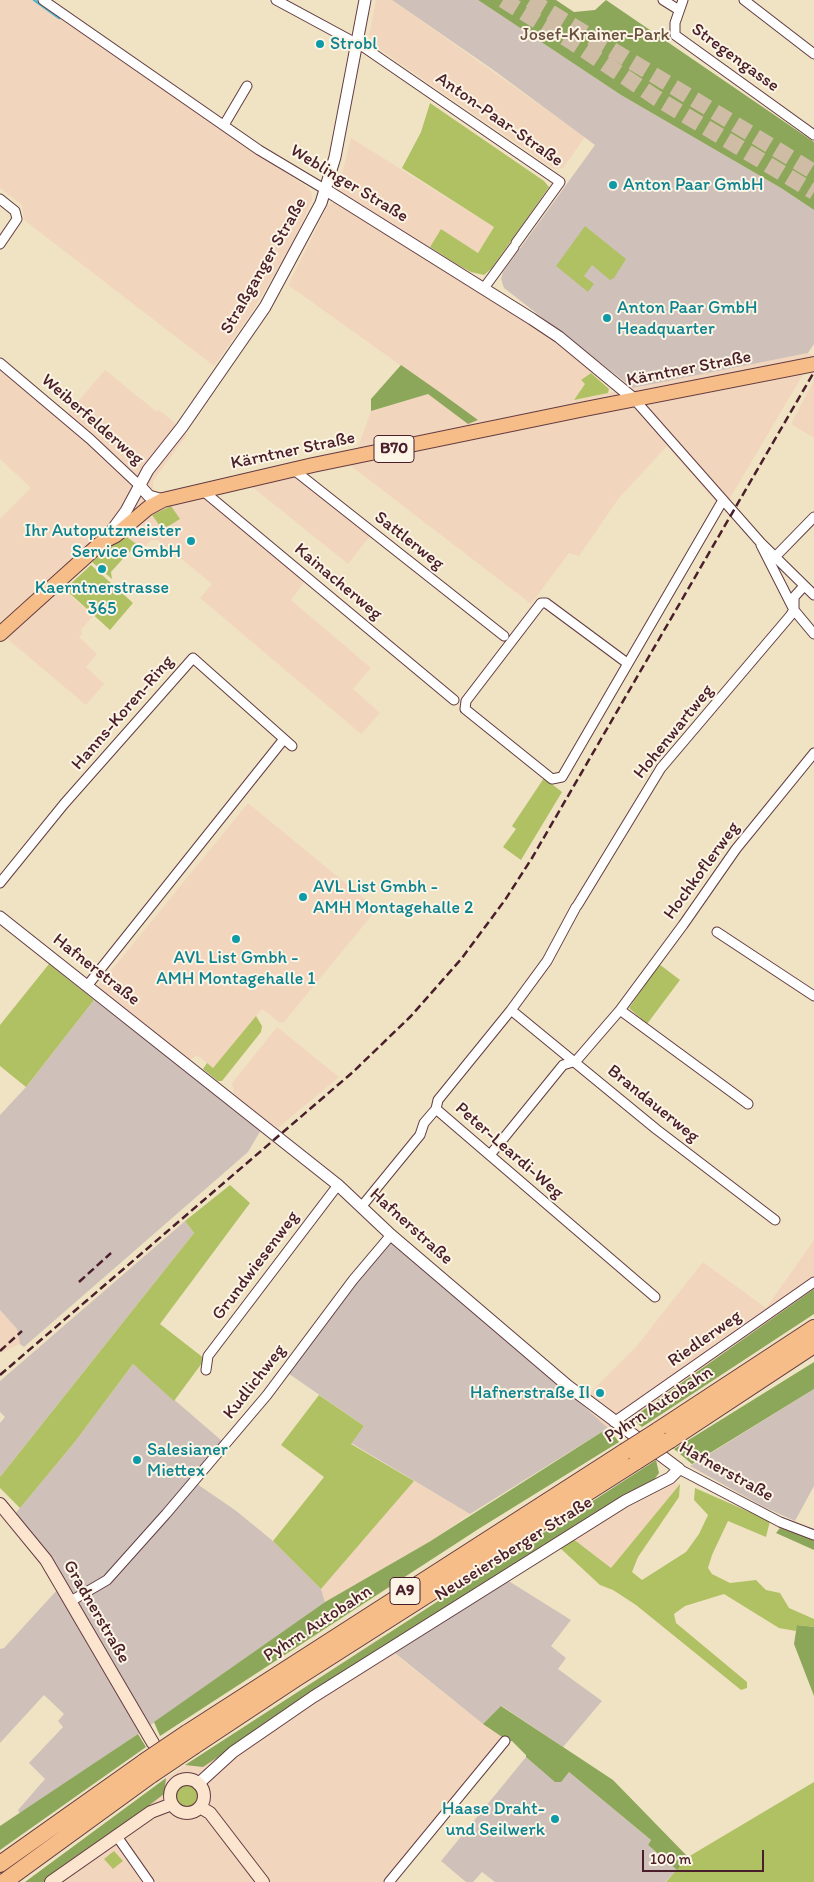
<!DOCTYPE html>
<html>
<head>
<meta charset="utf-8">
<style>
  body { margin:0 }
  #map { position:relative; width:814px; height:1882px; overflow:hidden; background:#f0e3c3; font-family:Itim,sans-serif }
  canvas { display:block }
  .scale { position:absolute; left:642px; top:1850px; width:122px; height:22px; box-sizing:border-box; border:2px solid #4a1f2b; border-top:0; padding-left:6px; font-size:15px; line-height:18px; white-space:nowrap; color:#4a1f2b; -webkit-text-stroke:4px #fcf5e5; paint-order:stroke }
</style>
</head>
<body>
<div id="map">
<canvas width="814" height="1882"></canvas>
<div class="scale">100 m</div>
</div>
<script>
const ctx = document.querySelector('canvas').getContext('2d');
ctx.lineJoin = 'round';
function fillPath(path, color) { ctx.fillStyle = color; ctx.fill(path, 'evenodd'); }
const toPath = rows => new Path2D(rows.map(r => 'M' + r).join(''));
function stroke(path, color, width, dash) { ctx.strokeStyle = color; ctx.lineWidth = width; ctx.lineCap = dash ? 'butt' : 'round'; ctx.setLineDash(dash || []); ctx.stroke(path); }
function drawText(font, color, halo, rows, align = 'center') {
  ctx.font = font + ' Itim,sans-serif'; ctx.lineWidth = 4; ctx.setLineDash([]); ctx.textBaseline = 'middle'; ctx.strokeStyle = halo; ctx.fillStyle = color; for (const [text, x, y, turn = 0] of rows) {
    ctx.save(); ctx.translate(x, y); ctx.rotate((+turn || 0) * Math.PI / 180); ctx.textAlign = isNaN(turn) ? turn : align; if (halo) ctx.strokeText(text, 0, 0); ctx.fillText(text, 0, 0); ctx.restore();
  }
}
const built = toPath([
  [0,0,34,0,308,188,312,193,312,200,294,242,250,315,214,366,24,220,22,205,0,188],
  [376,0,392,0,585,137,563,168,554,169,373,45,369,35],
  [351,138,494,227,478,253,441,229,424,256,541,330,592,372,581,380,585,384,574,400,808,353,814,356,723,510,667,446,619,498,579,556,569,553,531,604,351,466,371,411,428,394,468,424,477,420,288,285,328,205,335,202],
  [6,361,68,413,105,370,157,412,159,410,174,422,187,435,153,481,153,489,163,500,202,490,307,578,291,600,371,668,353,689,380,713,361,734,200,598,212,584,158,540,152,540,142,548,124,535,110,547,102,543,0,634,0,519,31,488,0,459,0,368],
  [814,380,814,438,791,424],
  [294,470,374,531,348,564,245,481],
  [63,588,93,616,81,630,82,634,79,637,97,654,86,667,104,684,86,705,6,638],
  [248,803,377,909,284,1022,280,1023,262,1009,213,1068,197,1055,190,1060,97,988],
  [277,1027,339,1077,278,1128,234,1095,232,1083],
  [814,1240,814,1289,639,1413,608,1428,580,1403,635,1348,703,1262,766,1308],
  [0,1310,17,1329,20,1344,0,1353],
  [414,1481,470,1514,429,1542,325,1602,321,1589],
  [676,1483,680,1484,611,1568,572,1538,597,1523],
  [384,1635,395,1653,405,1662,483,1724,508,1741,512,1741,394,1882,25,1882,166,1778]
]);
const industrial = toPath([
  [392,0,478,0,621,95,781,188,814,210,814,344,808,353,633,388,504,288,501,279,503,272,595,145,492,69],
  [94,1000,261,1130,248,1152,24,1347,20,1344,17,1329,0,1310,0,1115,26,1087],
  [185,1221,194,1233,0,1477,0,1423,5,1417,0,1412,0,1381],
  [391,1235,568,1386,580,1403,608,1428,470,1514,351,1443,364,1426,285,1371],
  [133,1364,222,1441,192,1477,200,1486,235,1510,273,1541,321,1589,325,1602,138,1734,20,1814,18,1810,45,1779,29,1763,63,1727,58,1721,64,1714,44,1695,0,1743,0,1649,4,1648,58,1589,48,1572,9,1521,74,1443],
  [814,1389,814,1486,795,1521,764,1507,690,1466],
  [507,1580,571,1620,551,1646,566,1658,558,1669,602,1701,563,1747,502,1706,483,1724,395,1653],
  [526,1757,555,1781,569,1772,651,1840,648,1845,677,1870,665,1882,495,1882,482,1872,473,1882,466,1882,441,1861]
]);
const green = toPath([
  [430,103,544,181,549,187,492,268,484,275,471,272,458,265,430,247,441,229,478,253,494,227,402,168,421,132],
  [585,226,626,259,614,278,610,280,592,265,584,276,594,284,588,292,556,266],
  [591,373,609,389,608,393,574,400,585,384,581,380],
  [171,506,180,519,167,527,171,533,168,537,152,515],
  [124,535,142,548,129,552,111,572,112,579,92,562],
  [91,565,133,603,110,630,65,589],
  [544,778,562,792,521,860,503,847,516,829,512,826],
  [49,964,94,1000,26,1087,0,1066,0,1025],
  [659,964,680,980,647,1024,629,1008],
  [256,1016,262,1026,261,1032,222,1081,218,1081,203,1069,207,1063,213,1068],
  [230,1185,250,1203,160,1324,205,1359,174,1401,133,1364,74,1443,20,1508,0,1488,0,1477,194,1233,185,1221],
  [319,1395,364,1426,351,1444,414,1481,321,1589,273,1541,324,1477,281,1445],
  [680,1484,679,1497,638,1557,632,1572,642,1580,686,1552,699,1534,708,1515,694,1500,695,1488,770,1521,766,1537,728,1521,712,1555,708,1568,712,1574,730,1583,756,1580,766,1590,780,1593,789,1608,814,1619,814,1627,798,1625,796,1631,779,1628,724,1594,685,1606,674,1614,676,1623,747,1682,747,1688,741,1690,636,1605,613,1590,600,1585,559,1547,572,1538,611,1568],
  [814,1782,814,1882,666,1882,688,1857],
  '175 1796a12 12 0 1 1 24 0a12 12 0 1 1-24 0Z',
  [114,1851,123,1861,113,1869,104,1859]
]);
const forest = toPath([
  [478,0,556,0,574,12,595,10,606,0,814,142,814,210,781,188,621,95],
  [401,365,441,393,478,420,468,424,428,394,371,411,371,399],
  [814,1289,814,1314,642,1427,636,1422,639,1413],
  [814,1362,814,1389,692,1464,674,1449],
  [608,1428,619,1442,480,1528,160,1736,154,1722,325,1602,429,1542],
  [656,1460,659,1473,653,1481,516,1563,359,1663,203,1767,185,1765],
  [780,1528,814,1539,814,1550,776,1533],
  [797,1625,814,1627,814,1696,794,1644],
  [501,1706,613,1780,688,1857,677,1870,648,1845,651,1840,569,1772,561,1782,555,1782,526,1757,526,1755,512,1741,508,1741,483,1724],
  [138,1734,146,1747,0,1850,0,1826],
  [166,1778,164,1794,110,1835,43,1882,25,1882]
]);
const stream = toPath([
  [34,0,59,18]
]);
const motorwayTunnel = toPath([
  [503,0,572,42,658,99,814,192],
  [530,0,814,172]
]);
const minor = toPath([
  [43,0,259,150,326,190],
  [276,0,365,48,560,182,516,243],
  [663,0,679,10],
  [683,0,675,23,675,35,814,135],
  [744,0,814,54],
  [224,125,247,86],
  [0,199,15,211,17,219,0,244],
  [484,288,514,247],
  [0,363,90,439,140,486],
  [634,399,761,543,814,595],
  [294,470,504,636],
  [202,490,454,700],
  [761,545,794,610,814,634],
  [775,557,814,517],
  [627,663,546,603,541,603,466,701,465,709,552,779,562,777,723,500],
  [0,883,64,804,193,658,292,746],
  [577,906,661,768,790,616,794,610,794,597,804,586],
  [576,907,547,961,511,1010,656,1129,775,1220],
  [717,932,814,996],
  [87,986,284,739],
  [620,1010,748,1104],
  [436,1109,438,1100,511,1010],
  [490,1155,563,1065,576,1061,620,1010,683,925,736,849,814,753],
  [362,1206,420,1135,424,1123,436,1109,655,1297],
  [206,1370,208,1356,338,1185],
  [614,1422,814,1282],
  [679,1469,780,1522,814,1535],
  [71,1601,107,1580,166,1514,267,1395,353,1280,391,1235],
  [116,1835,149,1882],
  [389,1882,505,1741]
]);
const tertiary = toPath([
  [326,190,532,319,559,337,634,399],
  [140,486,149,496,163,500],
  [104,541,126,511,148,470,182,427,265,307,321,203,335,157,365,0],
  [0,917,338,1185,391,1235,568,1386,679,1469,670,1478,625,1501,313,1697,233,1752,198,1784]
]);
const secondary = toPath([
  [0,1504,46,1560,153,1743],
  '170 1796a17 17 0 1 1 34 0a17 17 0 1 1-34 0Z',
  [200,1807,210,1813,263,1882],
  [51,1882,151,1812,172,1804]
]);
const primary = toPath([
  [0,634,102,542,116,535,148,508,163,500,313,465,585,409,814,364]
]);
const motorway = toPath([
  [657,1431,814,1328],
  [670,1440,814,1345],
  [187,1733,624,1452],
  [194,1746,295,1679,637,1461],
  [0,1864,144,1762],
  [4,1882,151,1775]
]);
const rail = toPath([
  [79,1282,111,1253],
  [0,1351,22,1331],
  [0,1375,353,1072,411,1016,462,958,505,900,532,858,814,372]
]);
const motorwayBridge = toPath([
  [624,1452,657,1431],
  [637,1461,670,1440],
  [144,1762,187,1733],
  [151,1775,194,1746]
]);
const markers = [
  [320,44,5,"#0f9aa8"],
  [613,185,5,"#0f9aa8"],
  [607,318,5,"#0f9aa8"],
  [191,541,5,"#0f9aa8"],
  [102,569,5,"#0f9aa8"],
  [303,897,5,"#0f9aa8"],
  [236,939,5,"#0f9aa8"],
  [600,1393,5,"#0f9aa8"],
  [137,1460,5,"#0f9aa8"],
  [555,1819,5,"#0f9aa8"]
];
const shields = [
  [394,449,40],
  [405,1591,30]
];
const shieldNames = [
  ["B70",394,449],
  ["A9",405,1591]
];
const parkNames = [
  ["Josef-Krainer-Park",595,35]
];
const cultureNames = [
  ["Strobl",330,44],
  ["Anton Paar GmbH",623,185],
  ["Anton Paar GmbH",617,308],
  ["Headquarter",617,329],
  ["Ihr Autoputzmeister",181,531,"right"],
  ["Service GmbH",181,552,"right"],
  ["Kaerntnerstrasse",102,588,"center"],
  ["365",102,609,"center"],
  ["AVL List Gmbh -",313,887],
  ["AMH Montagehalle 2",313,908],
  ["AVL List Gmbh -",236,958,"center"],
  ["AMH Montagehalle 1",236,979,"center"],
  ["Hafnerstraße II",590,1393,"right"],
  ["Salesianer",147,1450],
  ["Miettex",147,1471],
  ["Haase Draht-",545,1809,"right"],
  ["und Seilwerk",545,1830,"right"]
];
const streetNames = [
  ["Stregengasse",735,58,36],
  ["Anton-Paar-Straße",499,120,35],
  ["Weblinger Straße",349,184,31],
  ["Straßganger Straße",264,266,-60],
  ["Kärntner Straße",689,369,-11],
  ["Weiberfelderweg",92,420,41],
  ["Kärntner Straße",293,451,-12],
  ["Sattlerweg",409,541,38],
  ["Kainacherweg",338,582,40],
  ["Hanns-Koren-Ring",123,713,-49],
  ["Hohenwartweg",674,732,-51],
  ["Hochkoflerweg",702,871,-54],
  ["Hafnerstraße",96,970,38],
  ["Brandauerweg",653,1104,39],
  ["Peter-Leardi-Weg",509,1151,41],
  ["Hafnerstraße",411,1227,42],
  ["Grundwiesenweg",256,1266,-53],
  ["Riedlerweg",705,1339,-35],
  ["Kudlichweg",255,1382,-52],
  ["Pyhrn Autobahn",659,1405,-33],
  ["Hafnerstraße",726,1472,29],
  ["Neuseiersberger Straße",514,1549,-32],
  ["Gradnerstraße",96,1612,60],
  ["Pyhrn Autobahn",318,1624,-33]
];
fillPath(built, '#f2d5bd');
fillPath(industrial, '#cfc1ba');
fillPath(green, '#b0c164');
fillPath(forest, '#8ca75a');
stroke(stream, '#4fb5ce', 2.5);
stroke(motorwayTunnel, '#cfbca5', 16, [16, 8]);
stroke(minor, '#633c42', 11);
stroke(tertiary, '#633c42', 13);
stroke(secondary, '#633c42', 14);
stroke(primary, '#633c42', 16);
stroke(motorway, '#633c42', 18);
stroke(minor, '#fff', 9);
stroke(tertiary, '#fff', 11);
stroke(secondary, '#fce5cf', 12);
stroke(primary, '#f7bd88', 14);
stroke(motorway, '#f7bd88', 16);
stroke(rail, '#4a1f2b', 2.5, [8, 4]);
stroke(motorwayBridge, '#633c42', 18, []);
stroke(motorwayBridge, '#f7bd88', 16);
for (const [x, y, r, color] of markers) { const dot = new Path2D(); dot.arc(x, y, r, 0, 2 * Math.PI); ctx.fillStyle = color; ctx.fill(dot); stroke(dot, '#fcf5e5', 2); }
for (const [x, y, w] of shields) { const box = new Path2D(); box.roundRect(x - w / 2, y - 13.5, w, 27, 4); ctx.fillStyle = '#fcf5e5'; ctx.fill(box); stroke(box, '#4a1f2b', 1); }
drawText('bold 16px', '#4a1f2b', null, shieldNames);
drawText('18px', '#69503c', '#fcf5e5', parkNames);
drawText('18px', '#0d838f', '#fcf5e5', cultureNames, 'left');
drawText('18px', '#4a1f2b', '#fcf5e5', streetNames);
</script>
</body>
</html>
